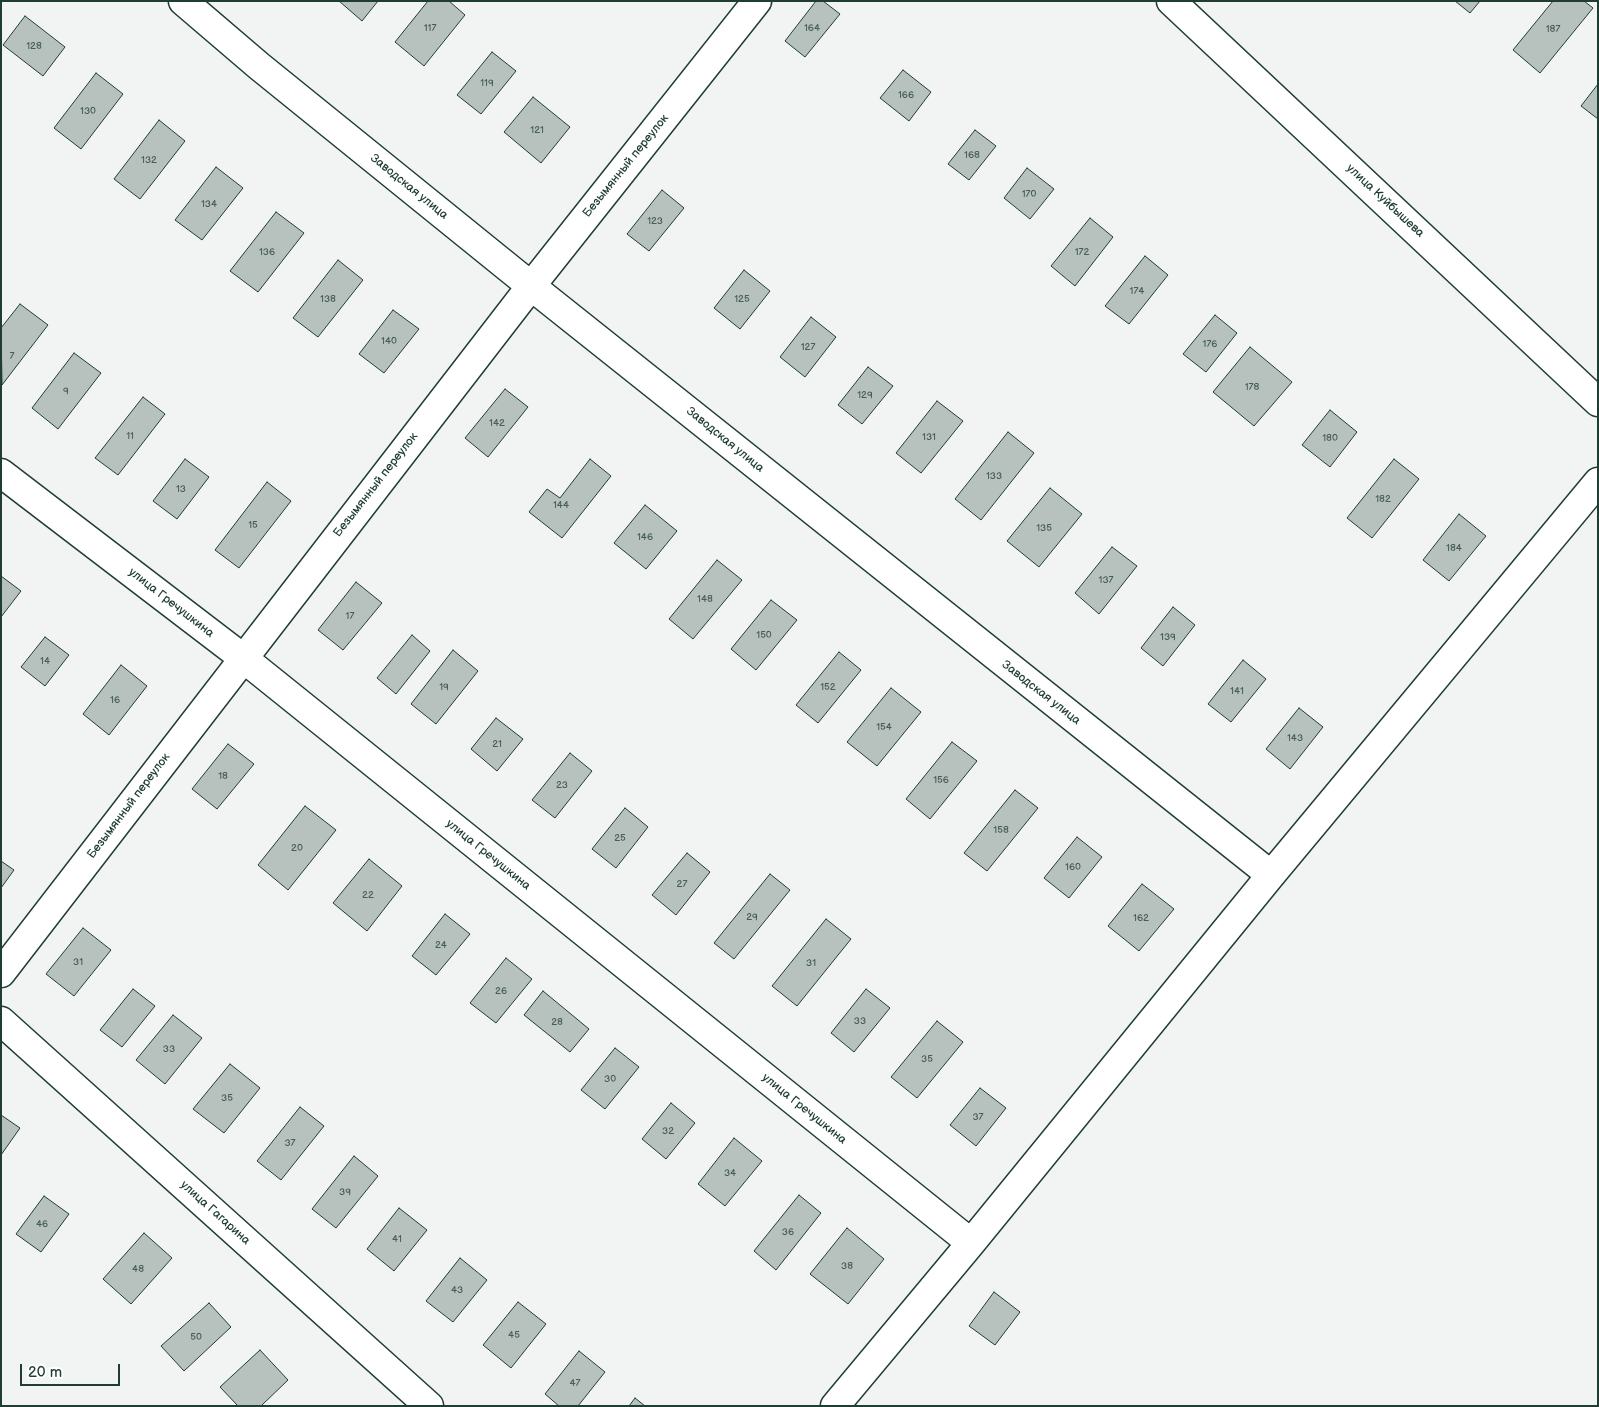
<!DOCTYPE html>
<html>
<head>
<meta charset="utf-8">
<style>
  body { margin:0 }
  #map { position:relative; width:1599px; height:1407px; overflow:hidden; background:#f2f3f3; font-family:"Balsamiq Sans",sans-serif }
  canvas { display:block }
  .frame { position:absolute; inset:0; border:2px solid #1f3d34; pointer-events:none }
  .scale { position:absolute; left:20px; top:1364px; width:100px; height:22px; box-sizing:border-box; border:2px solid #1f3d34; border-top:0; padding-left:6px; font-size:15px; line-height:18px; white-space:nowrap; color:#1f3d34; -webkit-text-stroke:4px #fff; paint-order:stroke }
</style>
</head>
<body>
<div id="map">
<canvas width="1599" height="1407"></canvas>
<div class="frame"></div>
<div class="scale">20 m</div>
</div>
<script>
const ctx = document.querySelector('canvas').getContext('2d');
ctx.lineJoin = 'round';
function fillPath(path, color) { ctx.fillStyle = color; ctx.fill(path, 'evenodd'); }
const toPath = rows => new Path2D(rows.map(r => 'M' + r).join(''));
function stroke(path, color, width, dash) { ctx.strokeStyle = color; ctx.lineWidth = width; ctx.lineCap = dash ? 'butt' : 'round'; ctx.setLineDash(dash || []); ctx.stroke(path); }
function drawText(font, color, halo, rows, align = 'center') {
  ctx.font = font + ' "Balsamiq Sans",sans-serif'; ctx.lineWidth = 4; ctx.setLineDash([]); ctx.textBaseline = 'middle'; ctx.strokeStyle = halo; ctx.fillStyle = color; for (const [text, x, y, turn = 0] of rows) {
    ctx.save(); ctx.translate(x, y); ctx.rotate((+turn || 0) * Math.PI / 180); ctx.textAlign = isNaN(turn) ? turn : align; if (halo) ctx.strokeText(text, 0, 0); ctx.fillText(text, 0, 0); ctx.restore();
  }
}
const building = toPath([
  [339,1,378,1,362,21,339,1],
  [428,1,449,1,465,15,424,66,395,42,428,1],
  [816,1,823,1,840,14,805,57,785,41,816,1],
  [1455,1,1480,1,1470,13,1455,1],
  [1553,1,1584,1,1593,8,1540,73,1513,50,1553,1],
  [25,16,65,47,43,76,3,45,25,16],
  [492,52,516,71,481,114,457,95,492,52],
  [903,70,931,92,909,121,880,98,903,70],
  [96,73,123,94,81,149,54,128,96,73],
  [1598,84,1598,119,1581,106,1598,84],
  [533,97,570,127,541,163,504,132,533,97],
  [159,120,185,141,140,199,114,179,159,120],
  [975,130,996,146,969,180,948,164,975,130],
  [216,167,243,188,202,240,175,220,216,167],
  [1027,168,1054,189,1030,219,1004,198,1027,168],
  [662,190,684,208,649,251,627,234,662,190],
  [276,212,304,233,258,292,230,271,276,212],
  [1090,218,1113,237,1075,286,1051,266,1090,218],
  [1145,256,1168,275,1129,324,1105,306,1145,256],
  [338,260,363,280,318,337,293,318,338,260],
  [744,270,770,291,740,329,714,308,744,270],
  [20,304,48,325,2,385,1,328,20,304],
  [393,310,419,329,384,373,359,354,393,310],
  [1215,315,1237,333,1206,372,1183,354,1215,315],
  [811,317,836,337,805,377,780,357,811,317],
  [1250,347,1292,382,1254,426,1213,392,1250,347],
  [74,353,101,373,58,429,32,408,74,353],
  [868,367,893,386,862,424,838,405,868,367],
  [505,389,528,407,488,457,465,438,505,389],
  [143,397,165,414,118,475,95,458,143,397],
  [937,401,963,421,921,473,896,453,937,401],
  [1330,410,1357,432,1330,467,1302,445,1330,410],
  [1008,432,1034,453,981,520,955,499,1008,432],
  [185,459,209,477,177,519,153,501,185,459],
  [590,459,611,476,562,538,529,512,547,489,560,498,590,459],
  [1394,459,1419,479,1372,538,1347,518,1394,459],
  [267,482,291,501,239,568,215,550,267,482],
  [1050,488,1082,514,1039,567,1007,541,1050,488],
  [645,505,677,531,646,569,614,543,645,505],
  [1459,514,1486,536,1449,581,1423,560,1459,514],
  [1112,547,1137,566,1099,614,1075,593,1112,547],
  [717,560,742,580,693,639,669,619,717,560],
  [1,576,21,591,1,617,1,576],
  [356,582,382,603,343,650,318,630,356,582],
  [771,600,797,620,756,670,731,649,771,600],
  [1173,607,1195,625,1163,666,1141,648,1173,607],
  [412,635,430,651,396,694,377,678,412,635],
  [45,637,69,655,45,686,21,667,45,637],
  [453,650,478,671,436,724,411,704,453,650],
  [839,652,861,670,818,723,796,705,839,652],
  [1243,660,1266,679,1231,722,1208,704,1243,660],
  [121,665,147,686,109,735,83,714,121,665],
  [891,688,921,712,877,766,847,742,891,688],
  [1299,708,1323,727,1290,769,1266,749,1299,708],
  [496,718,523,739,497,771,471,749,496,718],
  [952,742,977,761,930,819,906,799,952,742],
  [228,744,254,764,217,809,192,789,228,744],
  [570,753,592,771,555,818,532,800,570,753],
  [1015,790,1038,808,987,871,964,853,1015,790],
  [305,806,336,830,288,890,258,865,305,806],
  [625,808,648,827,616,868,592,849,625,808],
  [1077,837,1102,857,1069,898,1044,878,1077,837],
  [687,853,710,872,676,915,652,895,687,853],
  [369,859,402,886,367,931,333,903,369,859],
  [1,861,14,870,1,888,1,861],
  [770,874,790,890,734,959,714,943,770,874],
  [1142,884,1174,909,1139,951,1108,926,1142,884],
  [445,914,470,934,436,975,412,956,445,914],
  [826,919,851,939,797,1006,772,986,826,919],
  [83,928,111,950,74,996,46,974,83,928],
  [506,958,532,979,496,1023,470,1003,506,958],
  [133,989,155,1006,122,1047,100,1030,133,989],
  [866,989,890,1008,854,1052,831,1033,866,989],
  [543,991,589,1029,570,1052,524,1015,543,991],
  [173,1015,202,1038,165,1084,136,1060,173,1015],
  [937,1021,963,1042,917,1098,891,1077,937,1021],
  [615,1048,639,1067,605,1109,581,1090,615,1048],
  [230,1064,260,1088,224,1133,193,1109,230,1064],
  [980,1088,1006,1108,976,1146,950,1125,980,1088],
  [671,1103,695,1123,666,1159,642,1139,671,1103],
  [300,1107,324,1126,281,1180,257,1161,300,1107],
  [1,1115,20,1128,1,1155,1,1115],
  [734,1138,762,1161,725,1206,698,1184,734,1138],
  [354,1156,378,1176,336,1228,312,1209,354,1156],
  [799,1195,821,1213,776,1270,754,1251,799,1195],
  [44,1196,69,1214,41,1252,16,1234,44,1196],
  [399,1208,427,1230,394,1271,367,1249,399,1208],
  [847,1228,884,1259,848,1304,810,1274,847,1228],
  [144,1233,172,1258,131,1304,103,1279,144,1233],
  [460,1258,487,1280,453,1322,426,1301,460,1258],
  [994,1292,1020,1312,995,1345,969,1326,994,1292],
  [518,1302,546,1324,511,1368,483,1345,518,1302],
  [209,1303,231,1327,184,1371,161,1346,209,1303],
  [260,1350,288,1380,261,1406,238,1406,220,1387,260,1350],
  [579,1351,605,1372,578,1406,559,1406,545,1394,579,1351],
  [635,1398,645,1406,629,1406,635,1398]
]);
const street = toPath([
  [183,1,259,66,531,286,1271,875],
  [1171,1,1598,402],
  [1,473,243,658,971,1243],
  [1,973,531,286,757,1],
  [1,1021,429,1406],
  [835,1406,971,1243,1271,875,1598,482]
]);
const numberNames = [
  ["117",430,28],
  ["164",812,28],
  ["187",1553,29],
  ["128",34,46],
  ["119",487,83],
  ["166",906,95],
  ["130",88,111],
  ["121",537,130],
  ["168",972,155],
  ["132",149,160],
  ["170",1029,194],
  ["134",209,204],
  ["123",655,221],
  ["136",267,252],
  ["172",1082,252],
  ["174",1137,291],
  ["138",328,299],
  ["125",742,299],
  ["140",389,341],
  ["176",1210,344],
  ["127",808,347],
  ["7",12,356],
  ["178",1252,387],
  ["9",66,391],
  ["129",865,395],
  ["142",497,423],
  ["11",130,436],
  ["131",929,437],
  ["180",1330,438],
  ["133",994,476],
  ["13",181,489],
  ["182",1383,499],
  ["144",561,505],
  ["15",253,525],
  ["135",1044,528],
  ["146",645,537],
  ["184",1454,548],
  ["137",1106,580],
  ["148",705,599],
  ["17",350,616],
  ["150",764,635],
  ["139",1168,637],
  ["14",45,661],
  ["19",444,687],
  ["152",828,687],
  ["141",1237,691],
  ["16",115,700],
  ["154",884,727],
  ["143",1295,738],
  ["21",497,744],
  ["18",223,776],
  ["156",941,780],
  ["23",562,785],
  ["158",1001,830],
  ["25",620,838],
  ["20",297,848],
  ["160",1073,867],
  ["27",682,884],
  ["22",368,895],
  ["29",752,917],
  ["162",1141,918],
  ["24",441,945],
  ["31",78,962],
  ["31",811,963],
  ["26",501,991],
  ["33",860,1021],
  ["28",557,1022],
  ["33",169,1049],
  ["35",927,1059],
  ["30",610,1079],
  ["35",227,1098],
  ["37",978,1117],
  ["32",668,1131],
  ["37",290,1143],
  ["34",730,1173],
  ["39",345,1192],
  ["46",42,1224],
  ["36",788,1232],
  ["41",397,1239],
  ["38",847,1266],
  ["48",138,1269],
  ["43",457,1290],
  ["45",514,1335],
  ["50",196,1337],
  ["47",575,1383]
];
const streetNames = [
  ["Безымянный переулок",626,166,-51],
  ["Заводская улица",409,187,39],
  ["улица Куйбышева",1385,201,43],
  ["Заводская улица",725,440,39],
  ["Безымянный переулок",376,485,-52],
  ["улица Гречушкина",171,603,38],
  ["Заводская улица",1041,693,38],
  ["Безымянный переулок",129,806,-53],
  ["улица Гречушкина",488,855,39],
  ["улица Гречушкина",804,1109,39],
  ["улица Гагарина",215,1213,42]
];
fillPath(building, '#b7c1bd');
stroke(building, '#1f3d34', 1);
stroke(street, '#1f3d34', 31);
stroke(street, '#fff', 28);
drawText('10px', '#455e56', null, numberNames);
drawText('12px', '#1f3d34', '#fff', streetNames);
</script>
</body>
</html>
